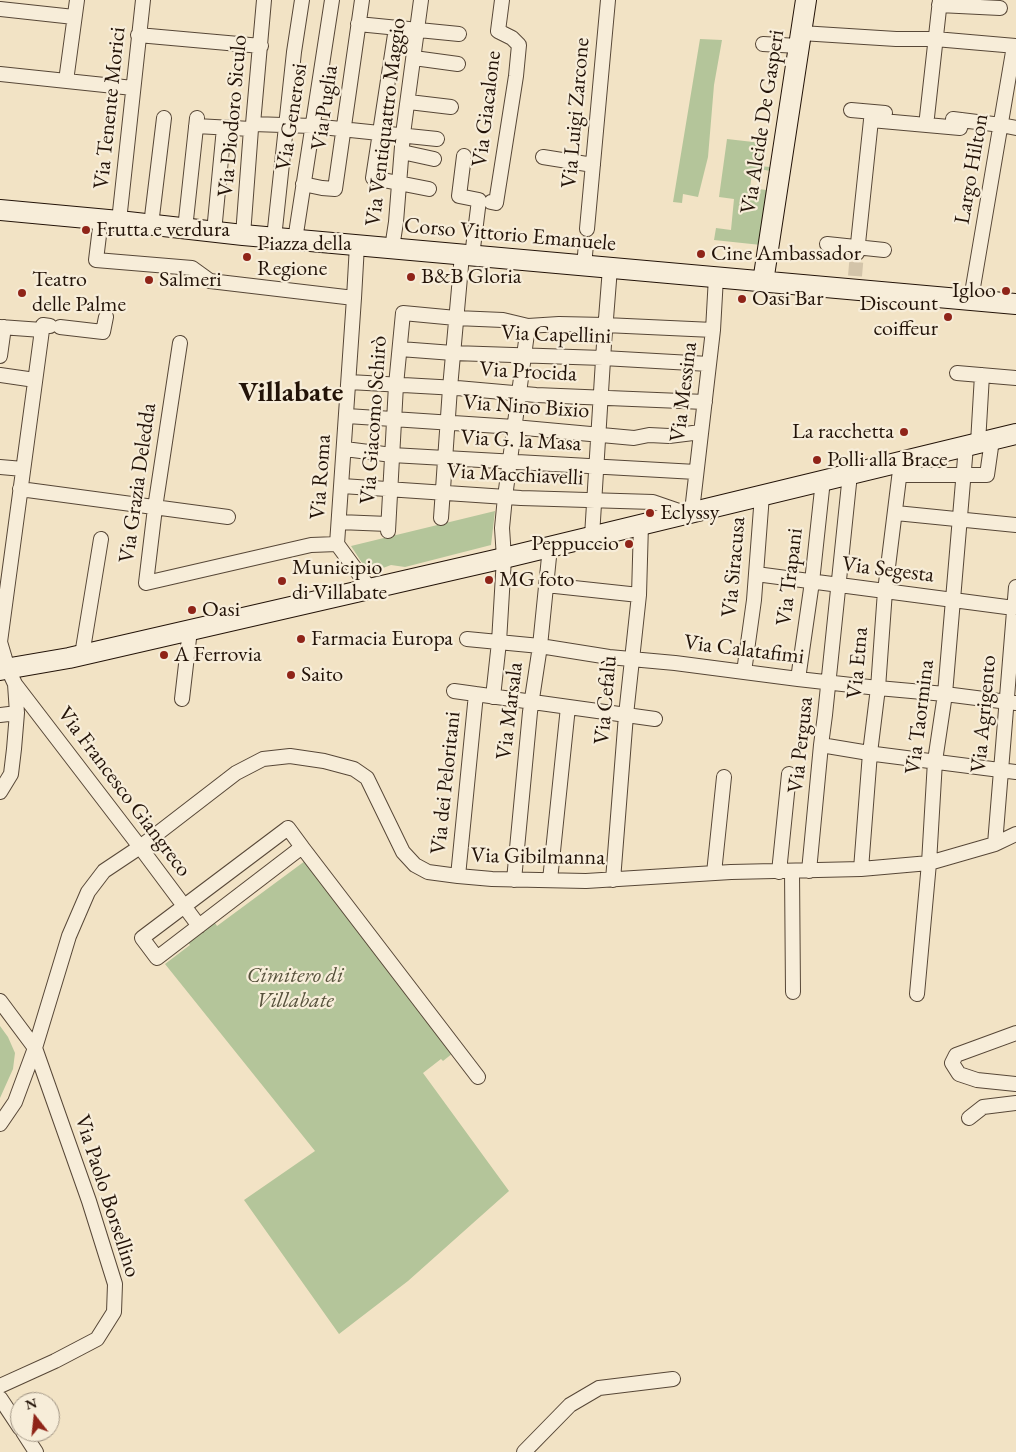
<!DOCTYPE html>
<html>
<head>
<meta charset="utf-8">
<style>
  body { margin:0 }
  #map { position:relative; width:1016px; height:1452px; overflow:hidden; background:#f2e3c5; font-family:"EB Garamond",serif }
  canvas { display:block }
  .north { position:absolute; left:10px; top:1392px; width:50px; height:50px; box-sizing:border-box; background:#f7edd9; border:1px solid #a29685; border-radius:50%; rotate:344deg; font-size:14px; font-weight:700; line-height:20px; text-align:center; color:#231308 }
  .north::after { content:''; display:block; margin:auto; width:18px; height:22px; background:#8f2418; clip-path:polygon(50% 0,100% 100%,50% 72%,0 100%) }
</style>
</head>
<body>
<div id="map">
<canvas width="1016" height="1452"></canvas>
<div class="north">N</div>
</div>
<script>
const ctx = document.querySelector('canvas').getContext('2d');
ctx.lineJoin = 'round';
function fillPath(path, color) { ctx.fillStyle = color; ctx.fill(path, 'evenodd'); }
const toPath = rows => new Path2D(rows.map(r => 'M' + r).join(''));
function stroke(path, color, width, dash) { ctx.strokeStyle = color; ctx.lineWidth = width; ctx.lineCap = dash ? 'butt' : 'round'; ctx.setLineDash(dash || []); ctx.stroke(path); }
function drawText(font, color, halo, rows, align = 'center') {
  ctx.font = font + ' "EB Garamond",serif'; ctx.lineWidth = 4.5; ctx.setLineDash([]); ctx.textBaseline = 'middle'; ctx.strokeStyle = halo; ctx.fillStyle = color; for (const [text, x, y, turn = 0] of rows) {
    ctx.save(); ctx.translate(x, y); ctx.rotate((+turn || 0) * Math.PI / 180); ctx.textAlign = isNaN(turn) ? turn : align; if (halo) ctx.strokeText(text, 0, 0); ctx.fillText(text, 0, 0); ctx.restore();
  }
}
const green = toPath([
  [700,39,722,40,714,85,708,157,698,197,683,194,682,203,673,202],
  [727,139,762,143,759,166,770,167,770,171,760,169,759,174,752,173,750,188,767,190,761,245,714,240,716,228,731,230,734,199,719,197],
  [495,511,491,545,405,567,391,565,383,568,381,572,370,575,351,546],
  [305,861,453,1053,443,1061,441,1059,423,1073,509,1191,408,1281,339,1334,244,1200,315,1151,165,964,190,945,186,939,213,920,217,926],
  [0,1026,8,1037,15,1053,13,1069,0,1098]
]);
const streetTunnel = toPath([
  [855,276,857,253]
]);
const street = toPath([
  [939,5,1000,8],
  [0,9,74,17],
  [358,24,459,34],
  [396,28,373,178,429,189],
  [801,33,896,39,935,39,1016,46],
  [138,35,261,46],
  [763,44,798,46],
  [414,58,458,64],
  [0,74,133,88],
  [66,81,77,0],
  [409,102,451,107],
  [851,110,885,113],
  [927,117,940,0],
  [953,119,1001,125,1016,128],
  [253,124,312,126,437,139],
  [196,126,251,129],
  [402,152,434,159],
  [464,156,459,196,479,200,472,256],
  [543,157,593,165],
  [303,184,322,188,335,189,362,0],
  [491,202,496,203,516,76,519,45,512,38,498,31,502,0],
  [101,219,96,260,192,268,210,281,354,298,357,245],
  [119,221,143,0],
  [151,225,164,118],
  [185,229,197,118],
  [587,229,608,0],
  [214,232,224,128],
  [243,235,251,129,253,124,264,0],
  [274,238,294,52,302,0],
  [295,240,332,0],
  [827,244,884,250],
  [392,248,396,222,403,134,421,0],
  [857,253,871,120,960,128,962,120],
  [584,266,586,244],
  [354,298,337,544,370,589],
  [971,299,1014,46],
  [0,327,42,330],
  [60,327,103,332,106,317],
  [180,343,155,508,146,583,311,545,337,544],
  [400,349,453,353,603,358,709,364],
  [0,356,4,327],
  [957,373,1016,378],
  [0,375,35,380],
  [349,382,457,388,536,395,705,402],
  [347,416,514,427,634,438,649,435,669,436,701,432],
  [978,443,982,375],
  [345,449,392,455,445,458,696,472],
  [0,467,23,469],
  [900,475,987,475,992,440],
  [342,486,521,498,653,502,685,513],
  [20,489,228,517],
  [692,511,713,330,716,277],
  [896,513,1016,525],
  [441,518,450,388,462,255],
  [339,522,388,524],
  [388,531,396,385,403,313,456,318,503,320,528,326,559,324,605,325,713,330],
  [592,536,604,344,610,268],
  [756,574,1014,608],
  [546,585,639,595],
  [467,639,540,646,609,657,675,663,798,679,878,688,945,694,1016,703],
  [82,655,101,539],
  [744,672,754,600,762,495],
  [798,679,812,582,823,480],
  [15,684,140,847,199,926],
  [454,691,655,719],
  [493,697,499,642,504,558,502,528,505,497,528,326],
  [182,699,190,630],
  [0,715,17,713],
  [821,745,875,754,1016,772],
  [0,792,11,774,14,749,17,713,15,684,8,669,0,642,42,330,43,325,50,326],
  [288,828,302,847,157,958,142,938,288,828],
  [995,844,1016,587],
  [302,847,478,1077],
  [861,869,870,753,878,688,885,591,901,462],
  [792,871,793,992],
  [809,871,821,745,825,715,850,474],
  [779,872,789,774],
  [714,873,724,777],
  [458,876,476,694],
  [514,880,530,712,540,646,550,547],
  [550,880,568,707],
  [613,880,626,715,639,595,641,524],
  [917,994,929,863,935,761,945,694,966,446],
  [0,1001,35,1048,89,1201,115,1284,114,1312,97,1339,55,1361,0,1386],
  [1016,1033,956,1055,952,1063,959,1074,977,1080,1016,1084],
  [969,1118,983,1107,1016,1103],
  [0,1124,15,1102,35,1048,69,936,88,892,104,871,140,847,236,773,263,759,290,756,324,761,354,769,367,778,403,852,415,865,428,872,458,876,492,879,586,881,731,872,861,869,929,863,995,844,1016,834],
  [0,1398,20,1428],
  [23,1432,36,1452],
  [524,1452,570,1405,599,1388,673,1379]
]);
const secondary = toPath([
  [0,210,119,221,243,235,1016,304],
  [763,282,806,0],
  [0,670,69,658,504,558,1016,434]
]);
const markers = [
  [86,230,5,"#8f2418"],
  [701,254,5,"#8f2418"],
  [247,257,5,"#8f2418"],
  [411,277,5,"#8f2418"],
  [149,280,5,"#8f2418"],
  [1006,291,5,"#8f2418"],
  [22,293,5,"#8f2418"],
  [742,299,5,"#8f2418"],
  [948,317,5,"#8f2418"],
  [904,432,5,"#8f2418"],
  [817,460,5,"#8f2418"],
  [650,513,5,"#8f2418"],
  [629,544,5,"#8f2418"],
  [489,580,5,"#8f2418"],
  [282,581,5,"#8f2418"],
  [192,610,5,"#8f2418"],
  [301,639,5,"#8f2418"],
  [164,655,5,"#8f2418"],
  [291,675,5,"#8f2418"]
];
const streetNames = [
  ["Via Tenente Morici",110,108,-84],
  ["Via Puglia",325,108,-82],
  ["Via Giacalone",487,109,-83],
  ["Via Luigi Zarcone",576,113,-85],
  ["Via Diodoro Siculo",233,116,-85],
  ["Via Generosi",292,117,-81],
  ["Via Ventiquattro Maggio",386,122,-83],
  ["Via Alcide De Gasperi",763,122,-81],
  ["Largo Hilton",972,169,-80],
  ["Corso Vittorio Emanuele",510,235,5],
  ["Via Capellini",556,335,2],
  ["Via Procida",528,372,3],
  ["Via Messina",684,392,-83],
  ["Via Nino Bixio",526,407,4],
  ["Via Giacomo Schirò",374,420,-86],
  ["Via G. la Masa",521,441,3],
  ["Via Macchiavelli",515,475,3],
  ["Via Roma",321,477,-86],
  ["Via Grazia Deledda",138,483,-82],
  ["Via Siracusa",734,567,-85],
  ["Via Segesta",888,570,7],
  ["Via Trapani",790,577,-83],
  ["Via Calatafimi",744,650,7],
  ["Via Etna",858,663,-85],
  ["Via Cefalù",606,700,-85],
  ["Via Marsala",510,711,-83],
  ["Via Agrigento",984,714,-85],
  ["Via Taormina",920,717,-83],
  ["Via Pergusa",801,745,-84],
  ["Via dei Peloritani",446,783,-84],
  ["Via Francesco Giangreco",124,792,53],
  ["Via Gibilmanna",538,857,1],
  ["Via Paolo Borsellino",107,1196,72]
];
const poiNames = [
  ["Frutta e verdura",96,230],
  ["Piazza della",257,244],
  ["Regione",257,269],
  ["Cine Ambassador",711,254],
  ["B&B Gloria",421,277],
  ["Teatro",32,280],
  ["delle Palme",32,305],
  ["Salmeri",159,280],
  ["Igloo",996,291,"right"],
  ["Oasi Bar",752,299],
  ["Discount",938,304,"right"],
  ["coiffeur",938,329,"right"],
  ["La racchetta",894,432,"right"],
  ["Polli alla Brace",827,460],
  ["Eclyssy",660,513],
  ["Peppuccio",619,544,"right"],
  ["Municipio",292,568],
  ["di Villabate",292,593],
  ["MG foto",499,580],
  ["Oasi",202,610],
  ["Farmacia Europa",311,639],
  ["A Ferrovia",174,655],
  ["Saito",301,675]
];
const parkNames = [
  ["Cimitero di",295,976],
  ["Villabate",295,1001]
];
const districtNames = [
  ["Villabate",291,393]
];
fillPath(green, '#b4c59a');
stroke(streetTunnel, '#d3c4a9', 14, [14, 7]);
stroke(street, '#574737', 16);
stroke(secondary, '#231308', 22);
stroke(street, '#f7edd9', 14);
stroke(secondary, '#f7edd9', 20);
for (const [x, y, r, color] of markers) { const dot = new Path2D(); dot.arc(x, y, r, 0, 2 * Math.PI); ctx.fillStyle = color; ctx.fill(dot); stroke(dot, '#f7edd9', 2); }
drawText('22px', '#231308', '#f7edd9', streetNames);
drawText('22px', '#231308', '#f7edd9', poiNames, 'left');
drawText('italic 22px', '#56513b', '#f7edd9', parkNames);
drawText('bold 28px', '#231308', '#f7edd9', districtNames);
</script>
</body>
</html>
